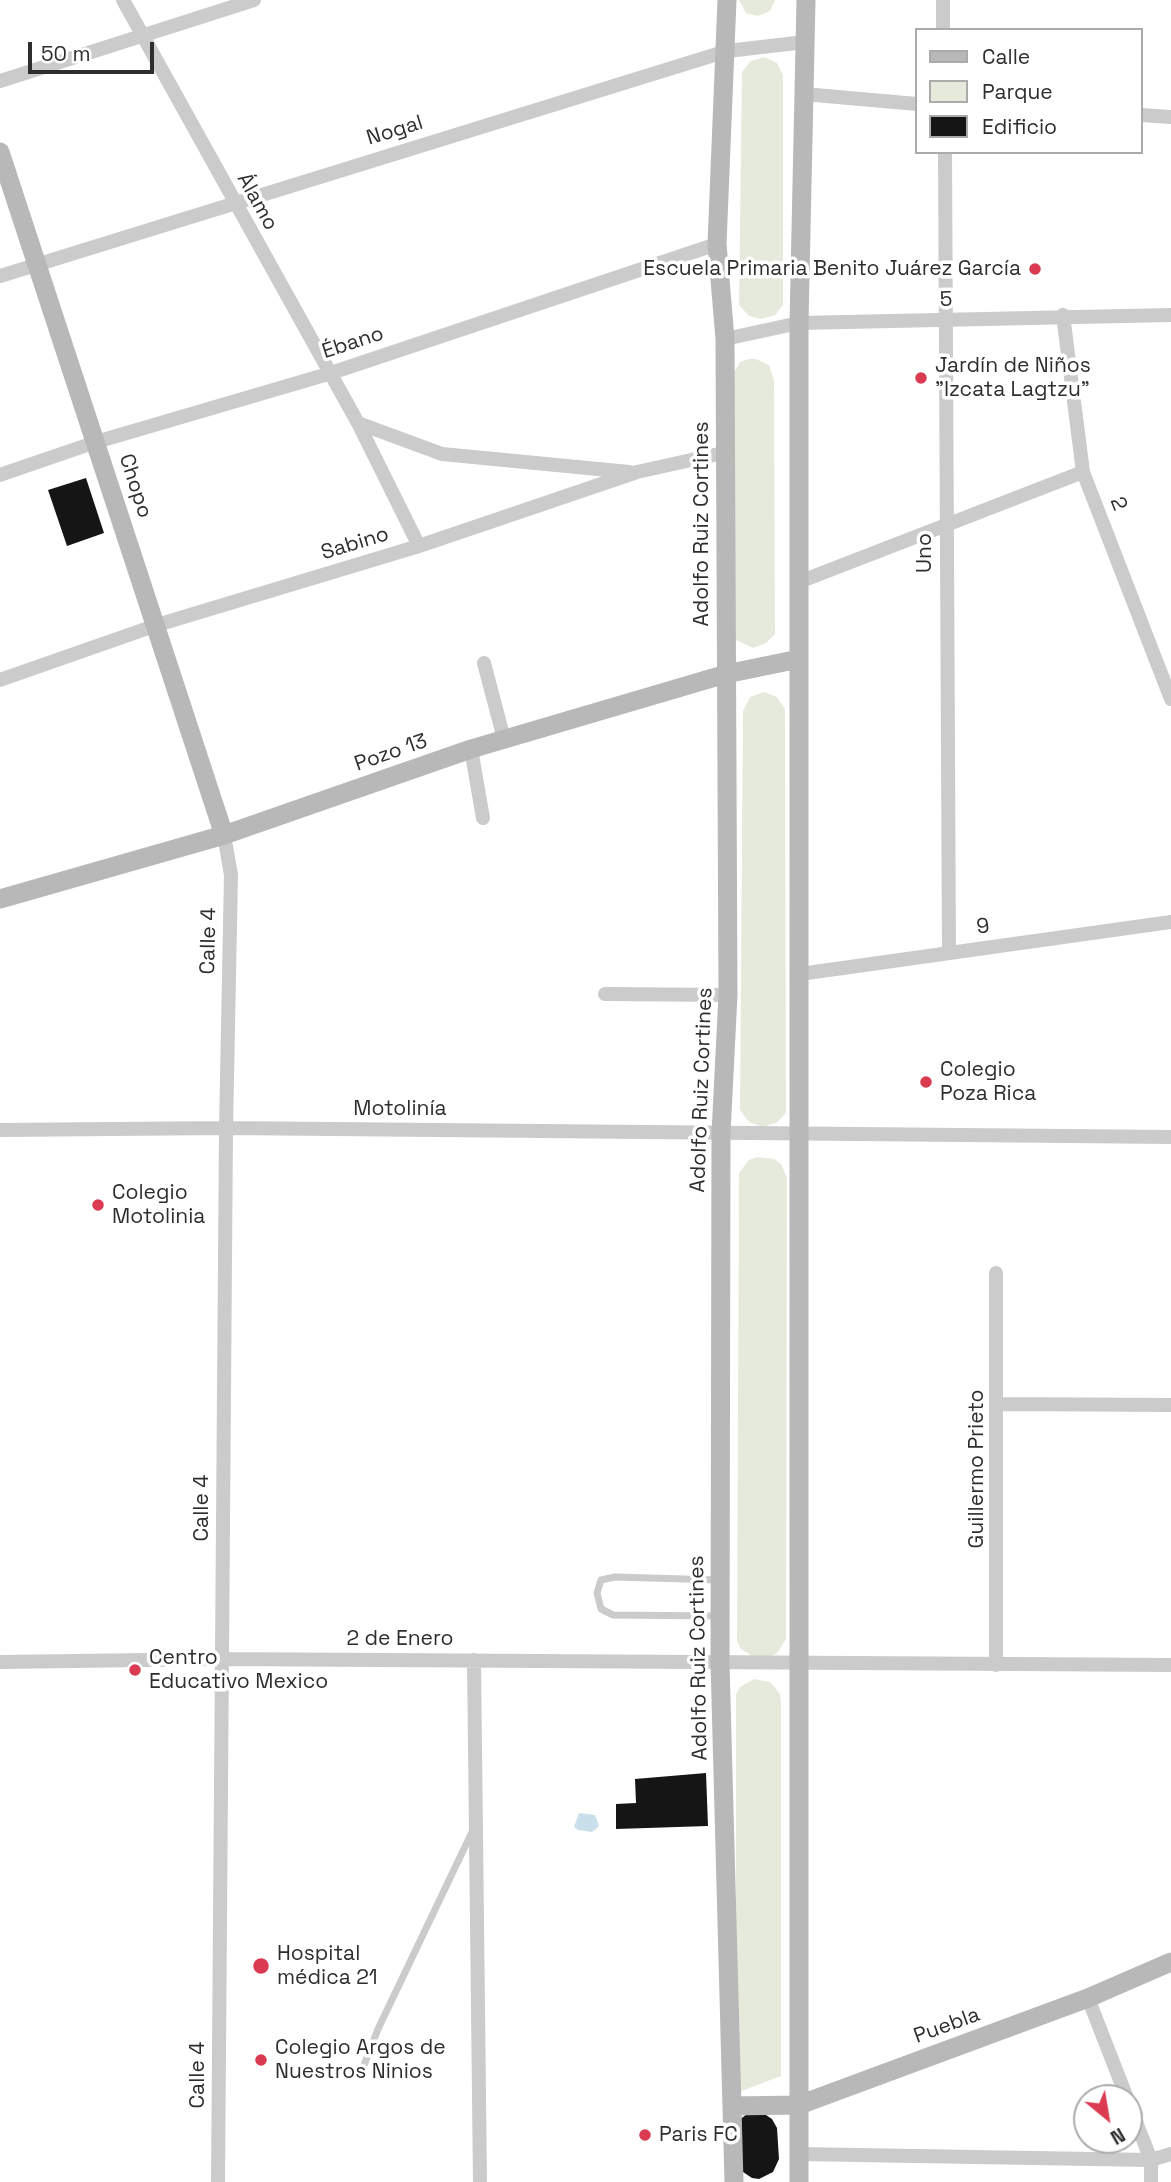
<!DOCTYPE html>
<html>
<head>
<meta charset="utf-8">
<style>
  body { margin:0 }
  #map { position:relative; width:1171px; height:2182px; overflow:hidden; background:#fff; font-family:"Space Grotesk",sans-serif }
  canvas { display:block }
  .legend { position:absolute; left:915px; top:28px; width:228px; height:126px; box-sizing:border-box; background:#fff; border:2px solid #ababab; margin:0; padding:9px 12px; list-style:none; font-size:21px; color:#2e2e2e }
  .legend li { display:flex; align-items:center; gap:14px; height:35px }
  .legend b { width:35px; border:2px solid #ababab }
  .north { position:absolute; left:1073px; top:2084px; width:70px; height:70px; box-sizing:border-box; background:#fff; border:2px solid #ababab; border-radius:50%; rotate:150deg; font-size:19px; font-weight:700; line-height:28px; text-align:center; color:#2e2e2e }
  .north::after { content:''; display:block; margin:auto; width:24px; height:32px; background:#da3b51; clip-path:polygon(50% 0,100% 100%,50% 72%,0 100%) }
  .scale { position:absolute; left:28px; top:42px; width:126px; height:32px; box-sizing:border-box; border:4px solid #2e2e2e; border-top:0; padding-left:9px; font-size:21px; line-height:24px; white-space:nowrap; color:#2e2e2e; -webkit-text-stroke:5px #fff; paint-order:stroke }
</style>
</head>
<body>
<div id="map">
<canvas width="1171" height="2182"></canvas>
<ul class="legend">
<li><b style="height:9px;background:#b8b8b8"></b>Calle</li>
<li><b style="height:19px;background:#e5eadc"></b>Parque</li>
<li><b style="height:19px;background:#151515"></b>Edificio</li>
</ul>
<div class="north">N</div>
<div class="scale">50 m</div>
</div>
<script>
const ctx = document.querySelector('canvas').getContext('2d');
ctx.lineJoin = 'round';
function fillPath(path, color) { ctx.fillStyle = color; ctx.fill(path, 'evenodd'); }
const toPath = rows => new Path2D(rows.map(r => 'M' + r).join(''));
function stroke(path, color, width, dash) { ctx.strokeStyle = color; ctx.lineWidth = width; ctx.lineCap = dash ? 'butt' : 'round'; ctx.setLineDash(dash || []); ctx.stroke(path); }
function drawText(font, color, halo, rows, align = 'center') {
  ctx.font = font + ' "Space Grotesk",sans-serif'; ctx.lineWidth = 7; ctx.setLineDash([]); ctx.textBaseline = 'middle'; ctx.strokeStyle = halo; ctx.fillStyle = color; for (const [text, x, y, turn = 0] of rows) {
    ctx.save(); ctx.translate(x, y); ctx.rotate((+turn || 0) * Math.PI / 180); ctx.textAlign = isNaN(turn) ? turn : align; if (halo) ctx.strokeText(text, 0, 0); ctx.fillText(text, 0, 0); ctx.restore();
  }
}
const green = toPath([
  [739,0,775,0,770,11,758,16,746,13],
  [764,57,777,63,783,75,783,305,775,315,761,319,749,316,739,305,742,72,751,61],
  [749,359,756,359,769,365,774,380,775,634,766,643,753,648,734,639,732,376,740,362],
  [764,692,777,697,785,709,786,1113,776,1123,762,1127,749,1122,740,1110,743,711,750,697],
  [757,1157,774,1159,781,1164,787,1178,786,1639,778,1652,771,1657,755,1658,741,1649,737,1641,739,1173,749,1160],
  [754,1679,770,1682,780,1694,781,1702,781,2076,736,2093,736,1694,740,1687]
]);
const water = toPath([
  [579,1813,595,1815,599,1826,592,1832,578,1830,574,1827]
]);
const building = toPath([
  [86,478,104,533,67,546,48,490],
  [706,1773,708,1826,616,1829,616,1804,636,1803,635,1779],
  [763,2113,772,2119,777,2128,779,2159,773,2172,759,2179,752,2178,740,2170,738,2121,747,2114]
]);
const lane = toPath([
  [718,1616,613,1615,601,1609,597,1593,601,1580,615,1577,719,1580],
  [361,2073,378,2029,472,1832]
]);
const street = toPath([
  [123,0,358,423,419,546],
  [943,0,943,30],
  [0,81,254,0],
  [804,94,917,104],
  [1141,115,1171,117],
  [945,152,949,953],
  [0,276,727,51,805,42],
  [1063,315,1083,472,1171,699],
  [725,339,799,323,1171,315],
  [358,423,442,454,629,472],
  [0,475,96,442,328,374,717,244],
  [799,582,1083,472],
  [484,663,504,739],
  [0,680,157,625,419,546,637,472,723,453],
  [471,749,483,818],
  [800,974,1171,922],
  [605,994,728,995],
  [0,1130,226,1128,1171,1137],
  [996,1273,996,1665],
  [998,1404,1171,1405],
  [474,1660,480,2182],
  [0,1662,222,1659,1171,1665],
  [1088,1998,1127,2098],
  [1129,2104,1151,2160,1151,2182],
  [799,2154,1151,2160,1171,2154],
  [218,2182,226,1128,231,875,224,835]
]);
const secondary = toPath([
  [727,0,717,244,725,339,728,995,721,1133,720,1662,734,2182],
  [0,152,224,835],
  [0,899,224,835,471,749,726,674,799,659],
  [732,2106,799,2105,1088,1998,1171,1962],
  [799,2182,799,323,806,0]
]);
const markers = [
  [1035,269,7,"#da3b51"],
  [921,378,7,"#da3b51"],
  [926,1082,7,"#da3b51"],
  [98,1205,7,"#da3b51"],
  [135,1670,7,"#da3b51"],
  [261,1966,9,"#da3b51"],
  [261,2060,7,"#da3b51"],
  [645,2135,7,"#da3b51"]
];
const streetNames = [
  ["Nogal",395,131,-17],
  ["Álamo",257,202,61],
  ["5",946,300,-2],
  ["Ébano",353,343,-18],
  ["Chopo",135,486,72],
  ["2",1118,504,68],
  ["Adolfo Ruiz Cortines",702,524,-90],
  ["Sabino",355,544,-17],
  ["Uno",925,553,-90],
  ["Pozo 13",391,753,-19],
  ["9",983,927,-8],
  ["Calle 4",209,941,-89],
  ["Adolfo Ruiz Cortines",702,1090,-88],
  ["Motolinía",400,1109],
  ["Guillermo Prieto",977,1469,-90],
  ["Calle 4",202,1508,-90],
  ["2 de Enero",400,1639],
  ["Adolfo Ruiz Cortines",699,1658,-91],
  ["Puebla",947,2026,-20],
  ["Calle 4",198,2075,-90]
];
const poiNames = [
  ["Escuela Primaria Benito Juárez García",1021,269,"right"],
  ["Jardín de Niños",935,366],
  ["\"Izcata Lagtzu\"",935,390],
  ["Colegio",940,1070],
  ["Poza Rica",940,1094],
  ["Colegio",112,1193],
  ["Motolinia",112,1217],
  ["Centro",149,1658],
  ["Educativo Mexico",149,1682],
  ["Hospital",277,1954],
  ["médica 21",277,1978],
  ["Colegio Argos de",275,2048],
  ["Nuestros Ninios",275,2072],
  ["Paris FC",659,2135]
];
fillPath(green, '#e5eadc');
fillPath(water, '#c9dfe9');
fillPath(building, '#151515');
stroke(lane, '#cbcbcb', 7);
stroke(street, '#cbcbcb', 14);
stroke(secondary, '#b8b8b8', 19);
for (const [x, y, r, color] of markers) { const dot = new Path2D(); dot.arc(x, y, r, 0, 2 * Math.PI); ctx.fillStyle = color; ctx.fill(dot); stroke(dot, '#fff', 2.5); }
drawText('21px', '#2e2e2e', '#fff', streetNames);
drawText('21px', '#2e2e2e', '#fff', poiNames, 'left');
</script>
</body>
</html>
